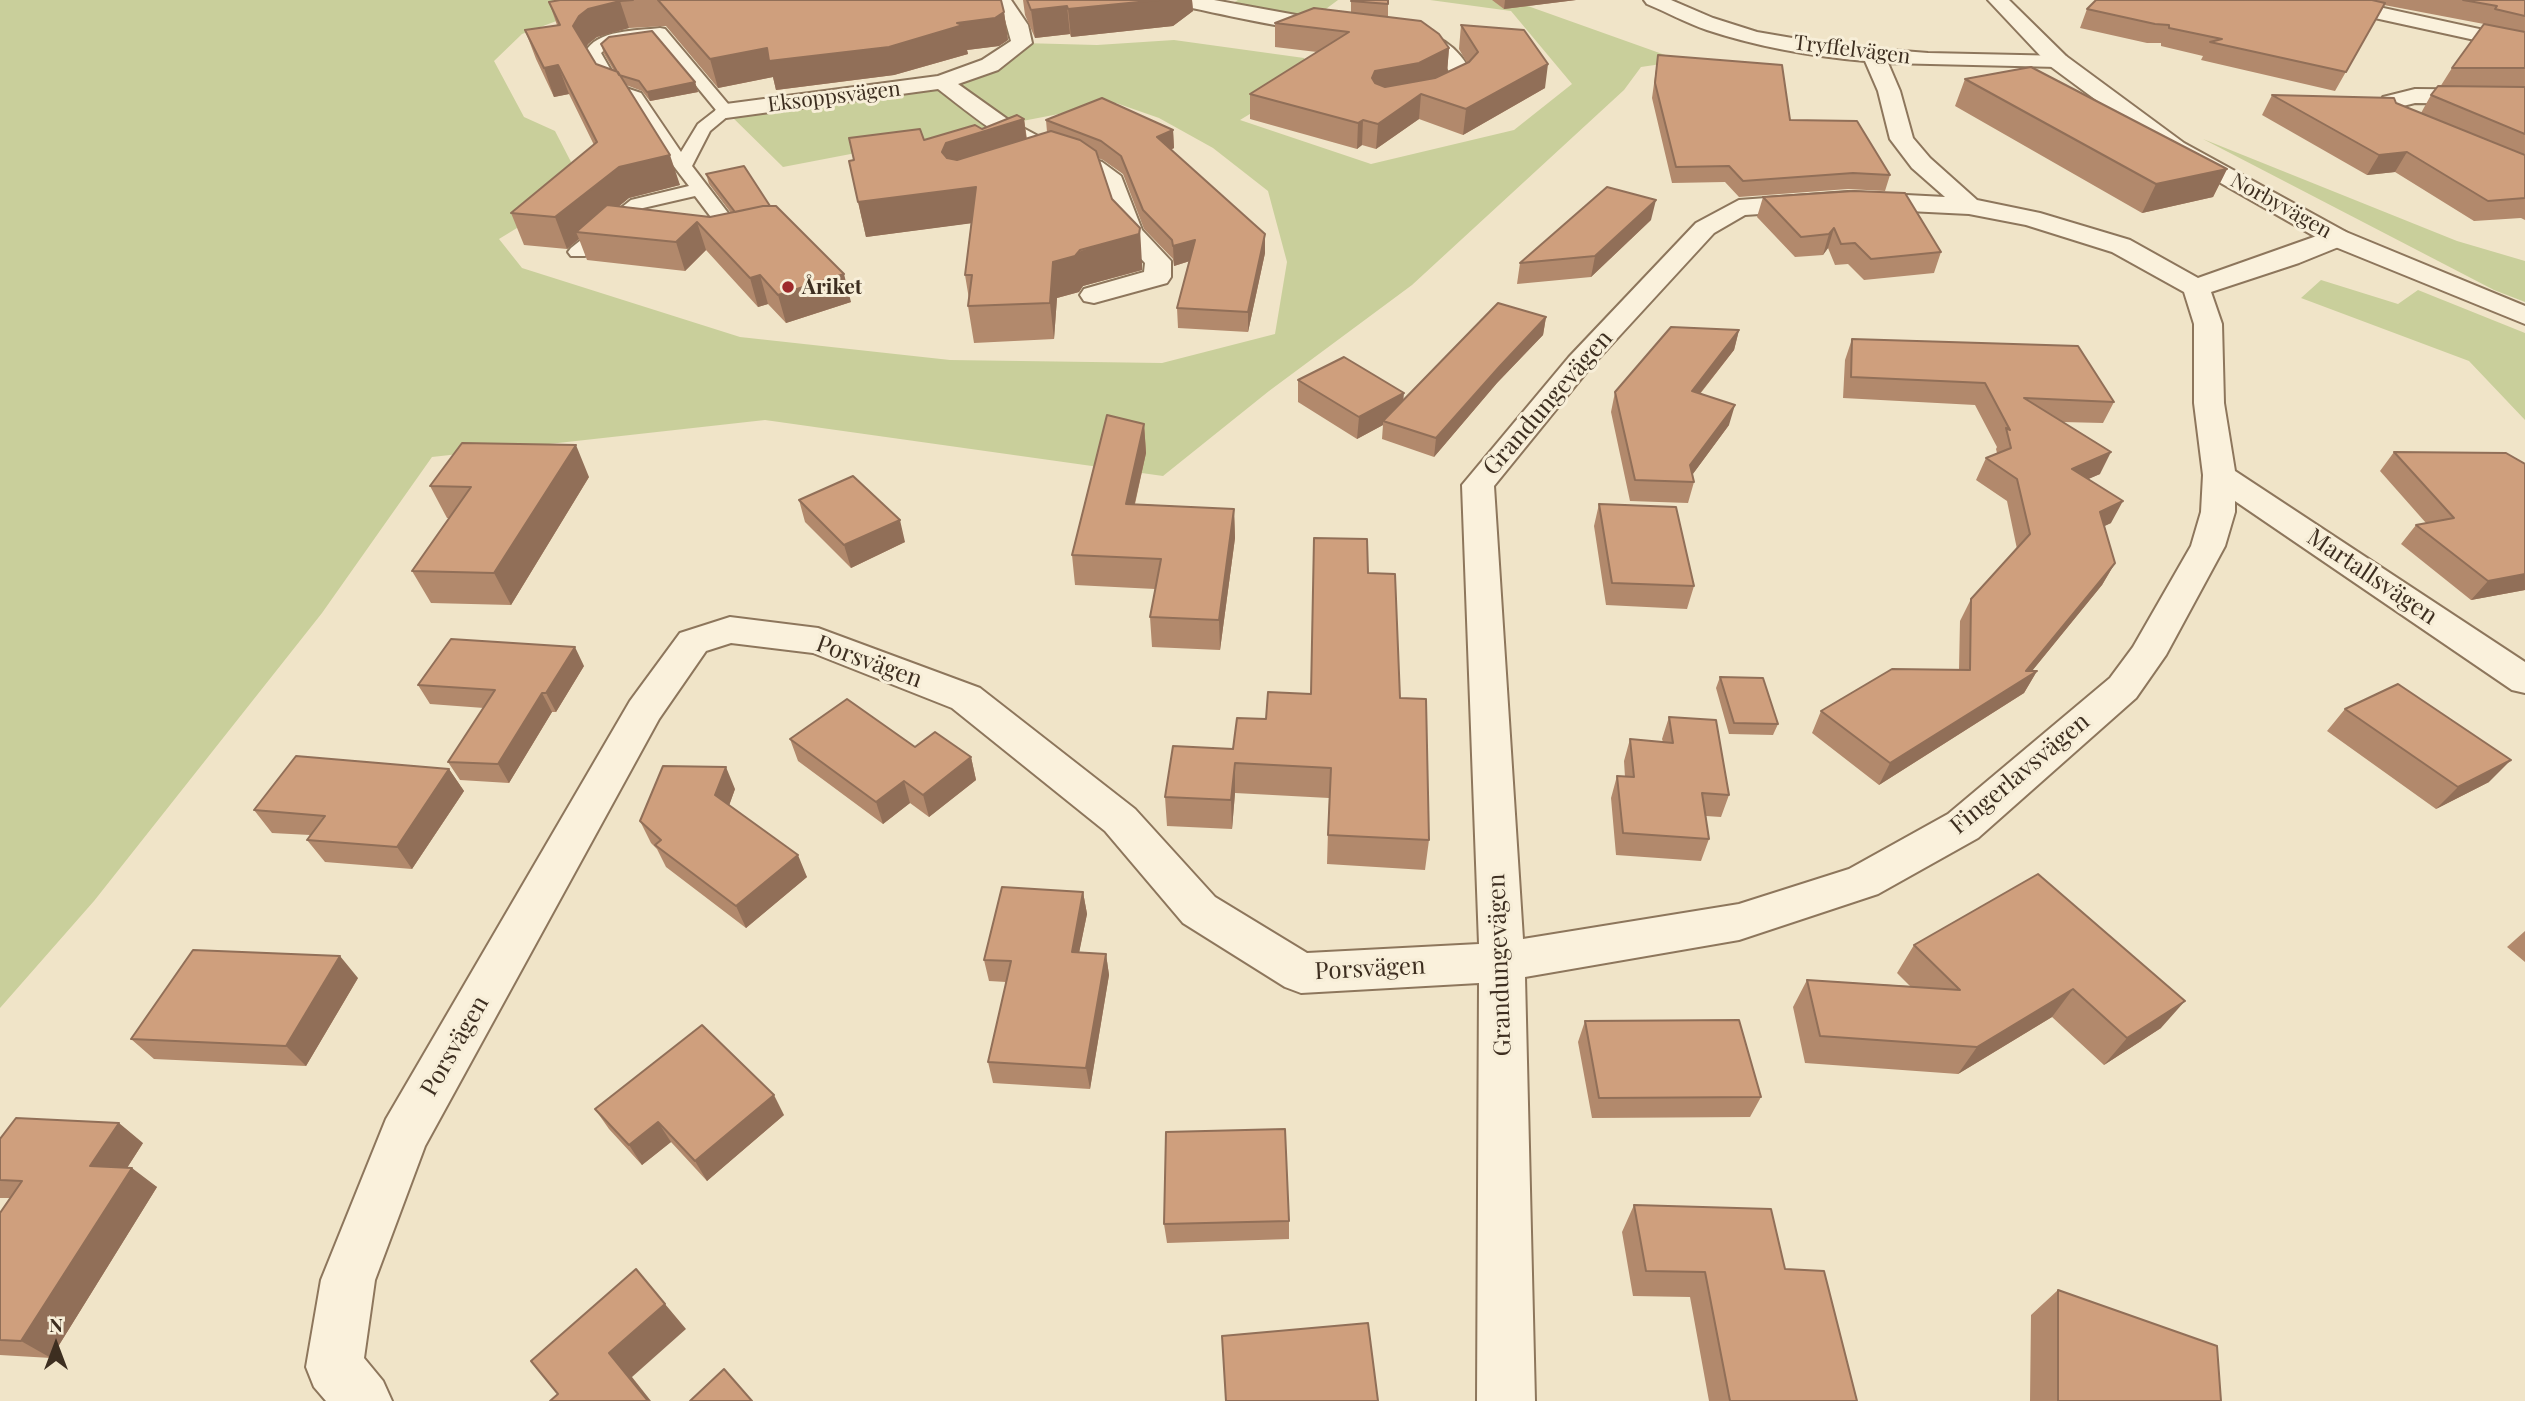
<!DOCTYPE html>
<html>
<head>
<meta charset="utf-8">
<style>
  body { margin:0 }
  #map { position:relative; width:2525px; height:1401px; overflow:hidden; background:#f0e4c8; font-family:"Playfair Display",serif }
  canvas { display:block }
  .north { position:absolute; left:21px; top:1310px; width:70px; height:70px; -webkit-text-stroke:5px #f7eed8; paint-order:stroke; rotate:0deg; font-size:19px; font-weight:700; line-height:28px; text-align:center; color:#3d2e20 }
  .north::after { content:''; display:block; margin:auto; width:24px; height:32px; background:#3d2e20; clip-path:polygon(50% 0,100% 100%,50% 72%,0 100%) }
</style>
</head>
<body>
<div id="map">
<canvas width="2525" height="1401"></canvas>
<div class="north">N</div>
</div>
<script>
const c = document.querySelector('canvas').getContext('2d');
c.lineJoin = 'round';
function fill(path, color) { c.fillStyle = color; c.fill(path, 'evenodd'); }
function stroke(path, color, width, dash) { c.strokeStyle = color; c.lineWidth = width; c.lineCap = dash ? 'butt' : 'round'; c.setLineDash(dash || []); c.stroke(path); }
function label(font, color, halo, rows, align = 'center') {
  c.font = font + ' "Playfair Display",serif'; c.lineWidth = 6; c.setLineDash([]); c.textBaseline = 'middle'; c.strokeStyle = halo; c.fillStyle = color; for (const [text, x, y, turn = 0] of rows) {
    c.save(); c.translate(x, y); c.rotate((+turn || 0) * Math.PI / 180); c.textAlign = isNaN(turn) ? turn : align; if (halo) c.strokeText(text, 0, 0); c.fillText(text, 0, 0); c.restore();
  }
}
const green = new Path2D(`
  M0 0H612L522 34 494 61 524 117 555 131 584 187 499 239 522 268 740 337 950 360 1162 363 1275 334 1287 262 1268 191 1213 148 1159 118 1116 103 783 167 726 111 942 82 1022 43 1097 45 1174 40 1304 58 1314 75 1240 120 1371 164 1514 130 1572 84 1511 11 1430 0H1511L1682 61 1641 67 1624 90 1412 285 1269 391 1163 476 765 420 432 457 322 613 94 901 0 1008Z
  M1238 0H1338L1307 23 1225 8Z
  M2203 139 2457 241 2525 261V302L2494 290Z
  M2321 280 2398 304 2418 290 2525 333V420L2469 361 2301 298Z`);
const service = new Path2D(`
  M660 28 665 29 734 111 710 131 692 166 738 226 748 224 757 230 748 236 726 237 695 196 643 208 585 256H571L568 252 571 248 631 200 689 186 653 139 629 99 608 92 585 53C596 29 637 31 660 28ZM656 37 716 110 698 124 681 152 641 93 620 86 601 53 611 44Z`);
const minor = new Path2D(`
  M990 0H1011L1028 25 1032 43 998 70 958 84 1010 121 1051 143 1054 148 1102 162 1121 176 1142 230 1171 261V277L1167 283 1094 303 1084 301 1080 295 1084 289 1144 272 1145 263 1117 233 1101 184 1084 172 1049 160 1045 154C1017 154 962 107 938 89L726 118 718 116 715 111 718 106 726 104 938 76 982 60 1011 41 1005 20Z
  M1172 0H1214L1307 17 1345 21 1348 25 1345 29C1313 37 1219 13 1182 6Z
  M1644 0H1671L1713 18 1757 32 1839 46 1928 53 2066 56 2069 61 2066 66 2058 67 1888 63 1900 91 1913 138 1930 158 1977 200 2040 213 2130 240 2198 278 2328 232 2337 230 2346 232 2350 238 2346 244 2299 263 2211 292 2222 324 2224 403 2235 471 2525 662V693L2512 690 2235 501V512L2225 546 2166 655 2136 698 1978 838 1878 894 1739 940 1525 977 1535 1401H1477L1479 983 1301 993 1285 987 1183 923 1105 831 952 708 813 653 731 643 706 651 659 719 425 1146 375 1280 364 1358 383 1381 392 1401H326L314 1387 306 1367 321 1280 386 1119 630 701 680 633 730 617 818 628 980 688 1135 809 1215 897 1307 953 1479 944 1462 485 1569 357 1696 223 1739 200 1848 192 1945 197 1912 168 1890 139 1878 91 1865 61C1811 56 1758 47 1707 30 1686 23 1667 12 1647 4ZM1848 208 1969 214 2026 225 2112 252 2184 292 2194 324V403L2203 475 2201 512 2191 546 2133 647 2110 678 1948 814 1849 869 1739 904 1523 939 1494 486 1589 369 1714 233 1745 215Z
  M2310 0H2347L2525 39V51L2320 6Z
  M1402 27C1436 33 1458 44 1473 76 1463 91 1436 105 1418 101L1415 96 1418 91 1450 74C1440 49 1420 44 1395 37L1392 33 1395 29Z
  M2415 89 2525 90V104L2415 103 2403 106 2404 111 2525 162V178L2386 120 2380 102 2383 97Z`);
const tertiary = new Path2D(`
  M1988 0H2009L2066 56 2184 143 2346 232 2525 306V324L2328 244 2168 153 2050 66Z`);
const wall = new Path2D(`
  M560 0H1001L1004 12 1008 40 999 46 967 50 968 54 894 75 776 90 773 77 718 88 666 26 629 28 597 37 588 44 586 48 596 64 614 71 604 54 601 44 695 82 698 92 650 101 642 91 626 85 680 185 629 198 619 206 710 217 731 213 709 184 706 174 770 206 851 302 786 323 768 304 758 307 706 250 685 271 587 260 579 239 567 249 524 245 511 213 594 145 569 94 554 97 536 59 525 30 557 25 549 2Z
  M1023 0H1192L1193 11 1173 26 1071 37 1070 34 1035 38 1025 15Z
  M1388 0V17L1449 48 1447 73 1467 63 1459 49 1461 25 1545 88 1463 135 1419 119 1376 149 1362 145 1357 149 1250 119V94L1317 52 1275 47V23L1351 13V1Z
  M1492 0H1576L1504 9Z
  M2096 0H2525V220L2521 218 2474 221 2395 172 2367 175 2262 115 2272 95 2396 103 2421 113 2431 95 2440 87 2452 68 2484 24 2384 5 2335 91 2201 60 2203 56 2161 46V43H2147L2080 28 2087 9Z
  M1658 55 1790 120 1890 175 1885 191 1848 189 1739 197 1725 182 1672 183 1652 98Z
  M1965 79 2227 169 2213 197 2142 213 1955 106Z
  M1024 119 1027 139 1047 132 1046 120 1173 130 1174 148 1171 150 1265 234V253L1248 332 1178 328 1177 308 1190 261 1174 266 1173 259 1144 229 1123 174 1103 160 1098 158 1112 199 1142 264V270L1083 286 1079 292 1057 298 1054 339 974 343 968 306 969 299 965 275 971 223 866 237 849 161Z
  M1763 197 1941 252 1934 273 1864 280 1848 264 1835 265 1828 248 1823 255 1795 257 1757 217Z
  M1651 220 1591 277 1517 284 1520 263Z
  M1546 317 1543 335 1497 383 1434 457 1382 439 1383 425 1357 439 1298 402V380L1403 400Z
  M1739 330 1734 350 1700 394 1729 425 1692 475 1694 482 1688 503 1630 501 1611 412 1615 392Z
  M1852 339 2114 402 2103 423 2062 422 2100 474 2088 479 2111 523 2104 526 2115 563 2102 585 2032 671H2037L2024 693 1879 785 1812 733 1821 711 1959 670 1960 621 1971 599 2017 549 2007 501 1976 480 1986 458 1997 453 1996 449 1997 447 1975 405 1843 398 1845 360Z
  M1144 424 1146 453 1135 504 1234 509 1235 538 1220 650 1152 647 1150 617 1155 589 1075 585 1072 555Z
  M2394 452 2525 464V590L2471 600 2401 544 2416 525 2426 523 2380 471Z
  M589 477 511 605 431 603 412 571 450 518H447L430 486Z
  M799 500 905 542 851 568 805 522Z
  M1599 504 1694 586 1687 609 1606 605 1594 526Z
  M1368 573 1400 698 1429 840 1425 870 1327 864 1329 798 1235 793 1232 829 1167 826 1165 797 1233 749 1266 719 1310 694Z
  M584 666 556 712H552L509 783 460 780 448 762 484 708 430 704 418 685Z
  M1720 677 1778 724 1773 735 1729 734 1716 688Z
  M2345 709 2489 782 2436 809 2327 731Z
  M1669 717 1729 795 1721 817 1706 816 1709 839 1701 861 1616 855 1611 798 1617 776 1625 777 1624 761 1630 739 1663 742 1662 739Z
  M790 739 915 747 971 757 976 780 929 817 910 803 883 824 798 761Z
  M449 769 464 791 412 869 325 862 307 840 310 835 272 833 254 810Z
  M735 789 729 805 807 877 746 928 666 867 657 849 651 843 640 821Z
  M2038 874 2161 1028 2104 1065 2052 1017 1958 1074 1805 1063 1793 1007 1807 980 1910 986 1897 973 1914 945Z
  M1083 892 1087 914 1079 952 1106 954 1109 975 1090 1089 993 1083 988 1062 1006 982 989 981 984 960Z
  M2525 931V962L2507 947Z
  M358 978 306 1066 154 1059 131 1039Z
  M1585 1021 1761 1097 1750 1117 1592 1118 1578 1042Z
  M595 1109 784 1115 707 1181 671 1142 642 1165 609 1129Z
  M0 1139 143 1143 127 1168 157 1187 51 1358 0 1355V1213L10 1198H0Z
  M1634 1205 1785 1269 1857 1401H1709L1690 1297 1633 1296 1622 1232Z
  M1289 1221V1239L1167 1243 1164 1224Z
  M2058 1290 2221 1401H2030L2031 1315Z`);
const shadedWall = new Path2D(`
  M1159 0H1192L1193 11 1173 26 1071 37 1068 9Z
  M1505 0H1576L1504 9Z
  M620 1 629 28 597 37 588 44 583 54 573 26 579 16 588 9Z
  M1067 6 1070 34 1035 38 1031 10Z
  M1004 12 1008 40 999 46 967 50 968 54 894 75 776 90 773 77 718 88 710 59 767 48 957 23Z
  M1449 48 1447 73 1417 87 1374 96 1372 78 1375 71Z
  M1548 64 1545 88 1463 135 1466 109Z
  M558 65 569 94 554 97 544 68Z
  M695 82 698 92 650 101 647 92Z
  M1421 94 1419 119 1376 149 1378 124Z
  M1024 119 1028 152 952 178 942 152 946 143Z
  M1363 120 1362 145 1357 149 1358 123Z
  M1173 130 1174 148 1158 155 1157 137Z
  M2407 152 2395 172 2367 175 2379 155Z
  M670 155 680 185 629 198 587 233 576 232 579 239 567 249 555 217 619 167Z
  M2227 169 2213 197 2142 213 2156 184Z
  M976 187 981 222 866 237 858 202Z
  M1656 200 1651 220 1591 277 1595 256Z
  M697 222 706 250 685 271 676 242Z
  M1140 228 1142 264V270L1083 286 1079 292 1057 298 1054 339 1050 303 1053 262Z
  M1834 228 1828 248 1823 255 1829 234Z
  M1265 234V253L1248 332V312Z
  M1195 240 1196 259 1174 266 1173 246Z
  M844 274 851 302 786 323 778 295Z
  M760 275 768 304 758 307 750 278Z
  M1546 317 1543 335 1497 383 1434 457 1436 438 1500 366Z
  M1739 330 1734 350 1686 411 1692 391Z
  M1404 393 1402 414 1383 421V425L1357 439 1359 417Z
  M1735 405 1729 425 1687 482 1690 465Z
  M1144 424 1146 453 1128 533 1126 504Z
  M576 445 589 477 511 605 494 573Z
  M2111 452 2100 474 2061 491 2072 469Z
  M2123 501 2111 523 2088 534 2100 512Z
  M1234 509 1235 538 1220 650 1219 620Z
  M900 520 905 542 851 568 844 545Z
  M2115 563 2102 585 2027 677 2037 671 2024 693 1879 785 1890 763 2026 671Z
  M2525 574V590L2471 600 2488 581Z
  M575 647 584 666 556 712 546 693Z
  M542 693 552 712 509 783 498 764Z
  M971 757 976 780 929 817 923 795Z
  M2511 760 2489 782 2436 809 2458 787Z
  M1235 763V793L1232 829 1231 800Z
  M726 767 735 789 725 817 715 795Z
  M449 769 464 791 412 869 397 847Z
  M904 781 910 803 883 824 876 802Z
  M798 855 807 877 746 928 736 906Z
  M1083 892 1087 914 1075 973 1072 952Z
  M1106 954 1109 975 1090 1089 1086 1068Z
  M340 956 358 978 306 1066 286 1046Z
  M2073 989 2052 1017 1958 1074 1977 1047Z
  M2185 1001 2161 1028 2104 1065 2127 1038Z
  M774 1095 784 1115 707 1181 695 1161Z
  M658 1122 671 1142 642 1165 629 1145Z
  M119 1123 143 1143 116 1185 90 1166Z
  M132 1168 157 1187 51 1358 21 1341Z
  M665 1304 686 1329 632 1377 651 1401H648L609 1353Z`);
const building = new Path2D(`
  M560 0H633L620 1 588 9 579 16 573 26 596 64 618 72 670 155 619 167 555 217 511 213 597 142 558 65 544 68 525 30 560 25 549 2Z
  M658 0H1001L1004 12 995 18 957 23 963 25 889 47 769 61 767 48 710 59Z
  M1027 0H1159L1068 9 1067 6 1031 10Z
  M1354 0H1388V4L1351 1Z
  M2096 0H2372L2385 3 2346 72 2210 42 2222 39 2169 28V25L2155 24 2087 9Z
  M2463 0H2525V16L2495 9 2497 6Z
  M1314 8 1421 21 1439 34 1449 48 1419 63 1375 71 1372 78 1375 83 1385 87 1435 78 1469 62 1478 52 1461 25 1524 30 1548 64 1466 109 1421 94 1378 124 1363 120 1358 123 1250 94 1349 32 1275 23Z
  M2484 24 2525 32V68H2452Z
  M652 31 695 82 647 92 639 81 619 75 601 44 609 37Z
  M1658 55 1782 65 1790 120 1857 121 1890 175 1853 173 1743 181 1729 166 1676 167 1655 83Z
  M2031 67 2227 169 2156 184 1965 79Z
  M2438 86 2525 87V134L2431 95Z
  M2272 95 2394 98 2396 103 2525 155V198L2488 201 2407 152 2379 155Z
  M1102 98 1173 130 1157 137 1265 234 1248 312 1177 308 1195 240 1173 246 1172 240 1143 210 1121 156 1101 141 1046 120Z
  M1017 115 1024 119 946 143 942 152 947 158 957 160 1051 131 1080 140 1096 151 1112 199 1140 228 1139 234 1080 250 1075 256 1053 262 1050 303 968 306 972 275H965L976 187 858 202 849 161 854 160 849 138 920 129 924 140 975 125 982 129Z
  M744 166 770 206H763L735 212 706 174Z
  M1607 187 1656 200 1595 256 1520 263Z
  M1854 191 1905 193 1941 252 1871 259 1855 243 1841 244 1834 228 1829 234 1801 237 1763 197Z
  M607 205 710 217 763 206H776L844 274 778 295 760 275 750 278 697 222 676 242 576 232Z
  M1498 303 1546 317 1500 366 1436 438 1383 421Z
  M1671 327 1739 330 1692 391 1735 405 1690 465 1694 482 1635 480 1615 392Z
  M1852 339 2078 346 2114 402 2024 398 2111 452 2072 469 2123 501 2100 512 2115 563 2026 671H2037L1890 763 1821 711 1892 669 1970 670 1971 599 2030 534 2017 479 1986 458 2011 448 2006 428 2010 430 1985 383 1851 377Z
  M1344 357 1404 393 1359 417 1298 380Z
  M1107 415 1144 424 1126 504 1234 509 1219 620 1150 617 1161 559 1072 555Z
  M462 443 576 445 494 573 412 571 471 487 430 486Z
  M2394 452 2506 453 2525 464V574L2488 581 2416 525 2454 518Z
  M853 476 900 520 844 545 799 500Z
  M1599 504 1676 507 1694 586 1612 583Z
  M1314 538 1367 539 1368 573 1395 574 1400 698 1426 699 1429 840 1328 835 1331 768 1235 763 1231 800 1165 797 1173 746 1233 749 1237 718 1266 719 1268 692 1311 694Z
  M451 639 575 647 546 693H542L498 764 448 762 495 690 418 685Z
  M1720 677 1763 678 1778 724 1734 723Z
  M2398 684 2511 760 2458 787 2345 709Z
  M847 699 915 747 935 732 971 757 923 795 904 781 876 802 790 739Z
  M1669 717 1716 720 1729 795 1702 793 1709 839 1623 833 1617 776 1634 777 1630 739 1673 743Z
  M296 756 449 769 397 847 307 840 325 816 254 810Z
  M663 766 726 767 715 795 798 855 736 906 655 845 661 840 640 821Z
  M2038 874 2185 1001 2127 1038 2073 989 1977 1047 1820 1036 1807 980 1960 990 1914 945Z
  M1002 887 1083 892 1072 952 1106 954 1086 1068 988 1062 1011 961 984 960Z
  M193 950 340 956 286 1046 131 1039Z
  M1739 1020 1761 1097 1599 1098 1585 1021Z
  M702 1025 774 1095 695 1161 658 1122 629 1145 595 1109Z
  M16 1118 119 1123 90 1166 132 1168 21 1341 0 1340V1213L22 1181 0 1180V1139Z
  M1285 1129 1289 1221 1164 1224 1166 1132Z
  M1634 1205 1771 1209 1785 1269 1824 1271 1857 1401H1730L1705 1272 1646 1271Z
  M636 1269 665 1304 609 1353 648 1401H550L558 1394 531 1361Z
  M2058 1290 2217 1346 2221 1401H2058Z
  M1368 1323 1378 1401H1226L1222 1336Z
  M724 1369 752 1401H690Z`);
const markers = [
  [788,287,7,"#9e2a2b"]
];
const farStreetnames = [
  ["Tryffelvägen",1852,50,7],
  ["Eksoppsvägen",834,97,-7],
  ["Norbyvägen",2281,206,29]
];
const farPoinames = [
  ["Åriket",802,287]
];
const streetNames = [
  ["Grandungevägen",1548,403,-49],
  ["Martallsvägen",2372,577,34],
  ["Porsvägen",869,662,20],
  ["Fingerlavsvägen",2020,774,-40],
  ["Grandungevägen",1500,965,-92],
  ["Porsvägen",1370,969,-3],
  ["Porsvägen",455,1046,-60]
];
fill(green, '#c9cf9b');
stroke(service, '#8d765c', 4);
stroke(minor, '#8d765c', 4);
stroke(tertiary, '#8d765c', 4);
fill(service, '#faf1dc');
fill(minor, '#faf1dc');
fill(tertiary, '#faf1dc');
fill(wall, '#b2896c');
fill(shadedWall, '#916f58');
fill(building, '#cf9f7d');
stroke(building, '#916f58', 2);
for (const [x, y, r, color] of markers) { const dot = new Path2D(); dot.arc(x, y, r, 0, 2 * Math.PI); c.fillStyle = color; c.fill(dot); stroke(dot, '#f7eed8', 2.5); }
label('21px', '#3d2e20', '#f7eed8', farStreetnames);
label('bold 21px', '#3d2e20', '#f7eed8', farPoinames, 'left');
label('24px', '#3d2e20', '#f7eed8', streetNames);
</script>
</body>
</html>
